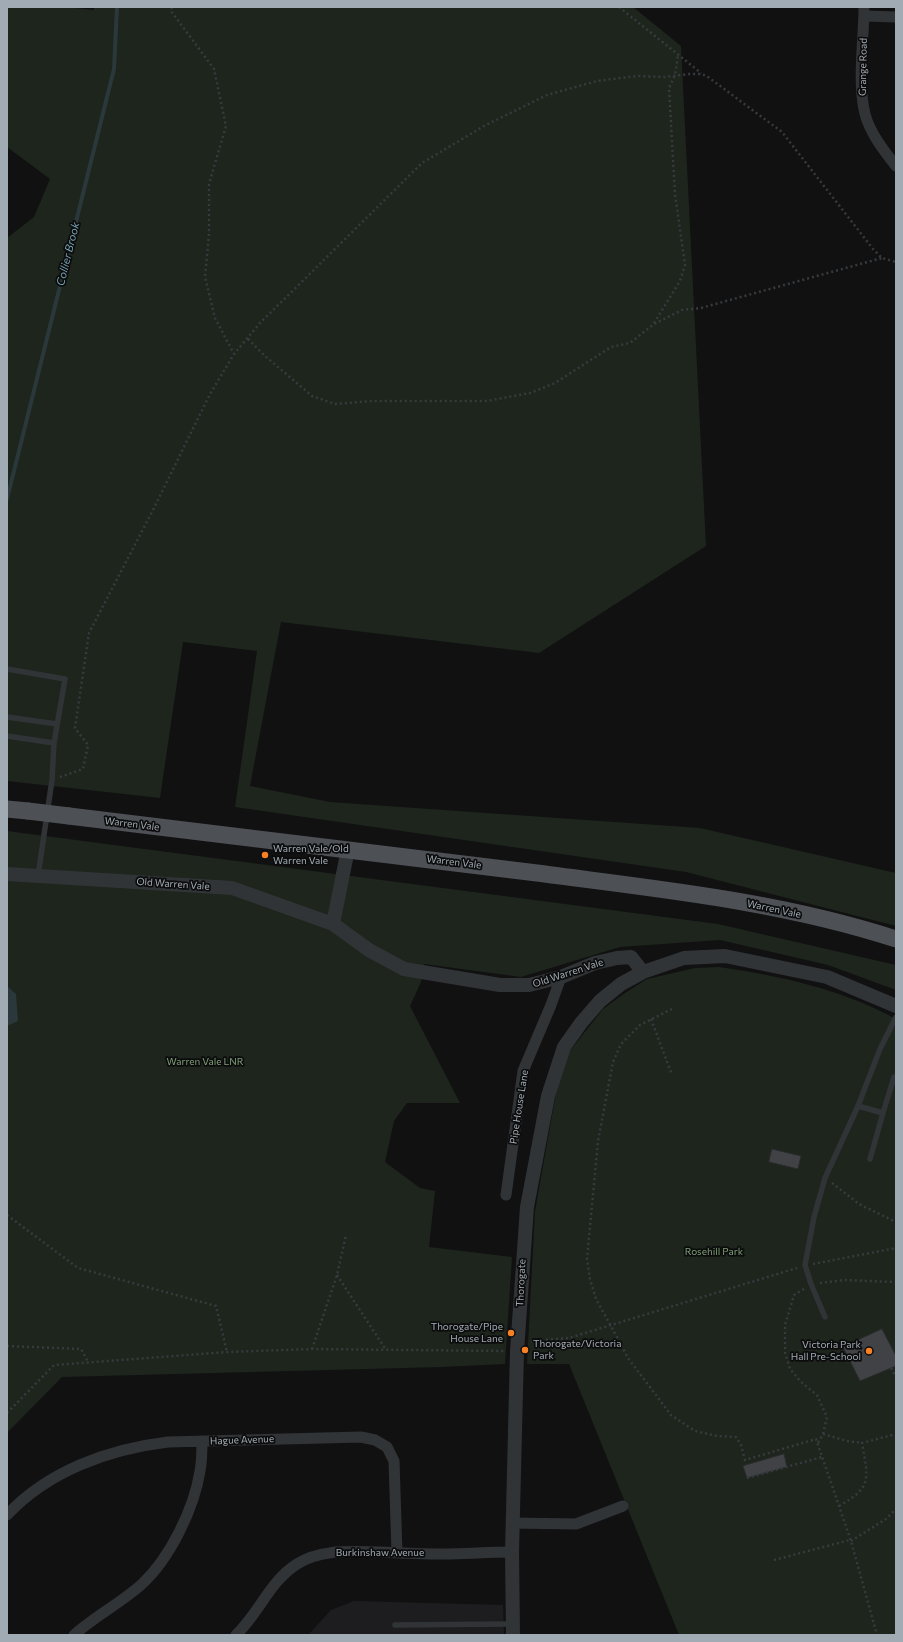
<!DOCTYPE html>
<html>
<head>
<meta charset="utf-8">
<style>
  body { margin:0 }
  #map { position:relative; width:903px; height:1642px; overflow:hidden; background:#111112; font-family:Commissioner,sans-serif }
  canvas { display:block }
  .frame { position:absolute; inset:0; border:8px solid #a1abb3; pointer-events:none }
</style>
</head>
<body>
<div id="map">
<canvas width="903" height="1642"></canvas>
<div class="frame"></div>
</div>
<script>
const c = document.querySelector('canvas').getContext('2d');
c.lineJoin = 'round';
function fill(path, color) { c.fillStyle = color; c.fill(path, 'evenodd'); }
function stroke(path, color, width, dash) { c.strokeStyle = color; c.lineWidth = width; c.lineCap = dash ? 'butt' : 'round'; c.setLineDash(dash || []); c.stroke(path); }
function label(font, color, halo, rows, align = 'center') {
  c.font = font + ' Commissioner,sans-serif'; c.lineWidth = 3.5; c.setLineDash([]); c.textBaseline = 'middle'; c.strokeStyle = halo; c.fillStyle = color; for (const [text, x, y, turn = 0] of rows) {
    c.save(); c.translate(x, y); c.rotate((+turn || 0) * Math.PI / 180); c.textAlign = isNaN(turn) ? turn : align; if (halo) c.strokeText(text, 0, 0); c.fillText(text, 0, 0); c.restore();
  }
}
const built = new Path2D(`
  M354 1601 503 1605 504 1635H308L331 1610Z`);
const green = new Path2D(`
  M7 7H67L94 10V7H633L681 46 706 546 539 653 281 622 250 786 330 802 700 828 896 873V926L686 872 235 807 257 651 183 642 160 798 7 781V238L34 217 50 179 7 147Z
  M7 831 718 924 896 965V990L828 965 720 940 620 947 521 977 424 964 421 982 410 1006 460 1103H407L394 1121 385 1162 420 1188 435 1191 429 1247 512 1257 505 1364 442 1367 62 1377 7 1433Z
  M719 967C781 976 841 989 896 1019V1635H679L569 1364H527L535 1211 556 1093 569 1052 603 1009 625 993 647 979 695 968Z`);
const water = new Path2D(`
  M7 986 16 994 18 1021 7 1026Z`);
const stream = new Path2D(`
  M7 499 114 69 117 7`);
const building = new Path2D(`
  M772 1149 801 1156 798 1169 769 1162Z
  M882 1329 896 1356V1366L860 1381 843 1347Z
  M784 1454 787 1467 747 1478 743 1466Z`);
const path = new Path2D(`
  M172 7 171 11 214 69 226 126 209 184V234L205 277 215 318 234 354
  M619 7 701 73
  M654 323 680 281 685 265 675 194 669 88 675 75 678 55
  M248 339 265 356 312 396 335 404 372 401H487L530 393 555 383 611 347 630 343 654 324 682 310 701 308 882 258
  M60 777 83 769 88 745 75 728 89 633 153 510 210 394 234 354 260 323 422 163 484 126 547 95 597 81 637 76 665 77 689 74H702L708 77 782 132 873 249 882 258 896 262
  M672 1009 640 1025 621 1044 613 1062 598 1141 587 1259 590 1279 596 1299 611 1326 628 1358 671 1415 695 1431 717 1436 736 1437 741 1445 745 1460 816 1439 851 1541 877 1635
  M651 1019 672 1075
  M832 1183 859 1204 896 1222
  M7 1215 78 1268 216 1306 227 1352
  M813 1264 896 1248
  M337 1275 386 1350
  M820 1283 844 1280 896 1282
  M804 1289 794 1295 785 1325V1353L790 1369 801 1382 817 1395 827 1417 823 1434 818 1443
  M531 1341 569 1338 797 1268
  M7 1346 81 1349 88 1362
  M312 1349 337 1275 346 1235
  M891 1368 896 1377
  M7 1413 54 1365 227 1352 312 1349 506 1351
  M823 1434 847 1441 862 1443
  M747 1478 822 1457
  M839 1506C873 1487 868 1478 862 1443L896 1434
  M851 1541 886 1519 896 1509
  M774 1560 850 1540`);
const service = new Path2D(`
  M7 669 65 679 54 743 7 736
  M7 717 57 724
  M38 876 52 780 54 743
  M883 1113 894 1077
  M870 1159 883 1113 858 1106 880 1049 896 1017
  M825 1317 811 1284 805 1265 814 1217 825 1178 858 1106
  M395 1625 512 1624`);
const minor = new Path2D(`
  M864 7C864 40 857 82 865 114 870 133 884 151 896 166
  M864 16 896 17
  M506 1195 523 1071 551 1005 561 977
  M7 1515C48 1471 109 1449 168 1442L361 1437 375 1440 387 1447 394 1461 397 1553
  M513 1523 576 1524 623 1506
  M74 1635C95 1616 121 1603 142 1584 170 1558 194 1509 200 1471 202 1461 202 1451 202 1441
  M236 1635C259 1613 270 1581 297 1564 322 1548 353 1552 381 1552 401 1553 421 1554 442 1554 465 1554 489 1552 512 1552`);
const tertiary = new Path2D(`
  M7 874 232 888 333 924 369 950 404 969 500 985H529L561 977 595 963 617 958 631 957 643 972
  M333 924 348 849
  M513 1635 512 1552 517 1351 527 1207 548 1096 564 1047 581 1023 600 1001 621 984 643 972 684 958 725 956 827 977 896 1006`);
const primary = new Path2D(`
  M7 809 28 811
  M69 816C225 834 381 853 537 873 657 889 780 901 896 939`);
const primaryBridge = new Path2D(`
  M28 811 69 816`);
const markers = [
  [265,855,4,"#f78123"],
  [511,1333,4,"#f78123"],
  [525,1350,4,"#f78123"],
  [869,1351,4,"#f78123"]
];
const streetNames = [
  ["Grange Road",863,67,-89],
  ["Warren Vale",132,824,7],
  ["Warren Vale",454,862,7],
  ["Old Warren Vale",173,884,4],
  ["Warren Vale",774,909,12],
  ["Old Warren Vale",568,973,-18],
  ["Pipe House Lane",519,1107,-81],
  ["Thorogate",521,1283,-87],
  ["Hague Avenue",242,1440,-2],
  ["Burkinshaw Avenue",380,1553]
];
const poiNames = [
  ["Warren Vale/Old",273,849],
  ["Warren Vale",273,861],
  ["Thorogate/Pipe",503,1327,"right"],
  ["House Lane",503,1339,"right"],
  ["Thorogate/Victoria",533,1344],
  ["Park",533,1356],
  ["Victoria Park",861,1345,"right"],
  ["Hall Pre-School",861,1357,"right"]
];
const parkNames = [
  ["Warren Vale LNR",205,1062],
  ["Rosehill Park",714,1252]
];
const waterNames = [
  ["Collier Brook",68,254,-76]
];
fill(built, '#1d1d1f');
fill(green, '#1d251d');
fill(water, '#2a373b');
stroke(stream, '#2a373b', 4);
fill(building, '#404245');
stroke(building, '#2a2b2e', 1);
stroke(path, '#373b3e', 2.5, [2, 3]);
stroke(service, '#313437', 5.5);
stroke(minor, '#313437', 11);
stroke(tertiary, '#313437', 14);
stroke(primary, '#4d5156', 17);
stroke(primaryBridge, '#4d5156', 17);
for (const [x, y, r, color] of markers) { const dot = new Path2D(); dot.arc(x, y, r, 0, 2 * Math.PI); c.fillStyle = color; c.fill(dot); stroke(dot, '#0c0c0d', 1.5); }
label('10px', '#a1abb3', '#0c0c0d', streetNames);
label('10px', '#a1abb3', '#0c0c0d', poiNames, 'left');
label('10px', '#7e9f77', '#0c0c0d', parkNames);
label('italic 11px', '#76a2b0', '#0c0c0d', waterNames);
</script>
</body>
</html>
